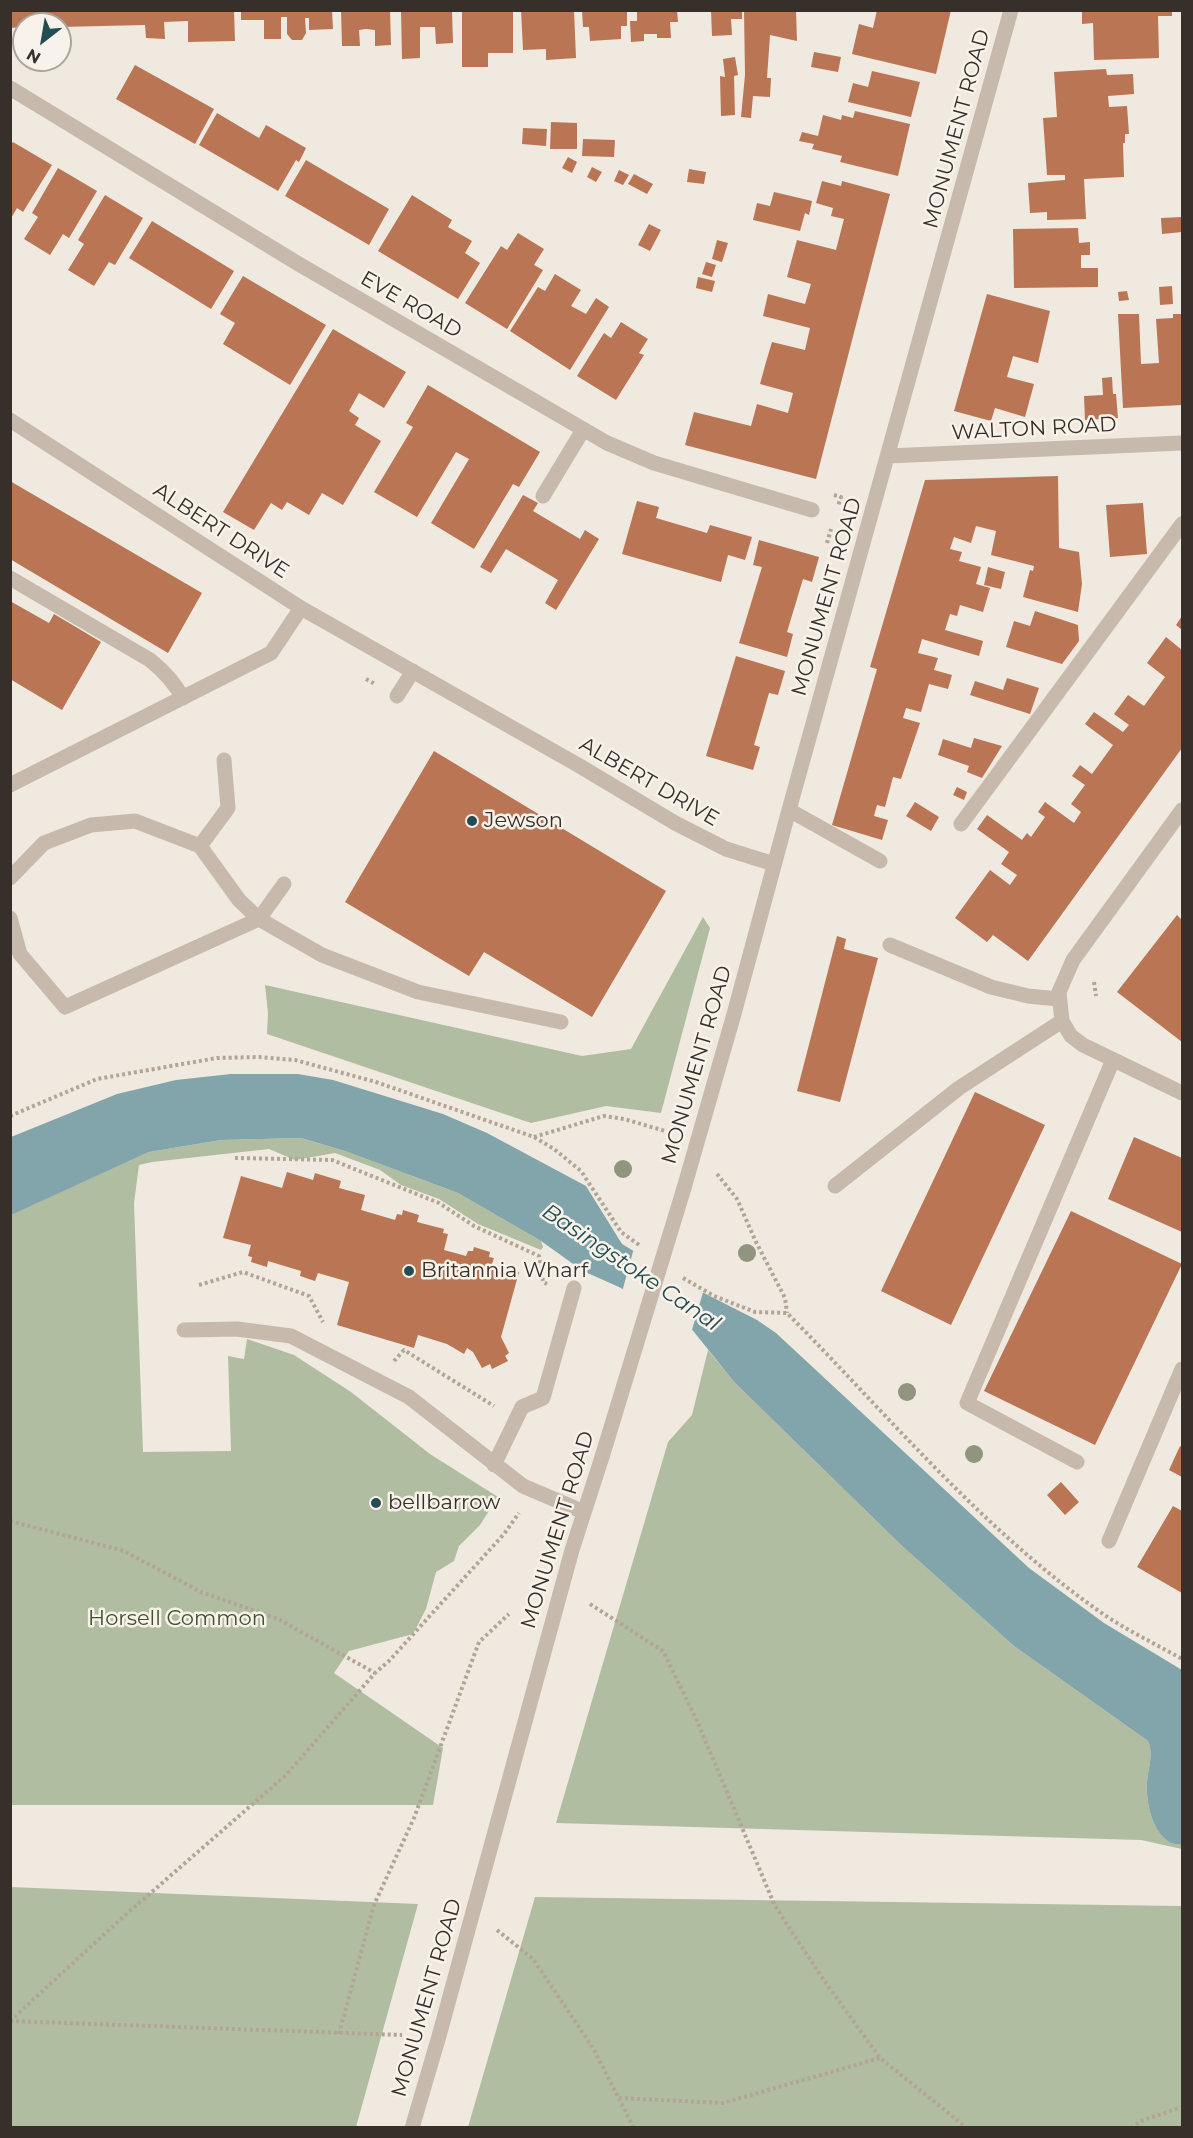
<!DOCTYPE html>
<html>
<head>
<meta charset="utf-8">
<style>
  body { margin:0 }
  #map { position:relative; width:1193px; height:2138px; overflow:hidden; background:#f0e9df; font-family:Montserrat,sans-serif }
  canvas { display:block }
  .frame { position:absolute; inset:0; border:12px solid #362f2a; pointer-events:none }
  .north { position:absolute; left:12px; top:12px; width:60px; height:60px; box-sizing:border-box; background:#f8f3ea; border:2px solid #aaa59d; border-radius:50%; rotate:211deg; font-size:16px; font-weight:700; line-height:24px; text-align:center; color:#362f2a }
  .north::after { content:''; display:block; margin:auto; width:21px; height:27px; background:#244c53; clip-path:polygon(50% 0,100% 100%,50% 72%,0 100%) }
</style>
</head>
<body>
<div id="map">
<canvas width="1193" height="2138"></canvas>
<div class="frame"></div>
<div class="north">N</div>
</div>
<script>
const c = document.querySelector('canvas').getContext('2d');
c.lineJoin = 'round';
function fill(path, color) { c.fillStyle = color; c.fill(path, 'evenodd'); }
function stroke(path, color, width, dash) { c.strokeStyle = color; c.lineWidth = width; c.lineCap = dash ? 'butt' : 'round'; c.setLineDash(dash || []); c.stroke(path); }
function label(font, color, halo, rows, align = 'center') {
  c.font = font + ' Montserrat,sans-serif'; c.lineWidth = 5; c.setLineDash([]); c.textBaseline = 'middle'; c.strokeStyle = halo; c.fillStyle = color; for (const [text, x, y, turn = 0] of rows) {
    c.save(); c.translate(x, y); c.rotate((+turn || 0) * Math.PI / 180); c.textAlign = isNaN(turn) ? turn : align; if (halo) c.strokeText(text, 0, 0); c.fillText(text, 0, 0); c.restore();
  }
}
const green = new Path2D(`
  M703 917 710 928 661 1113 606 1106 531 1123 267 1034 268 1013 265 985 582 1056 631 1049Z
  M301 1138 345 1151 458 1193 541 1241 543 1247 541 1250 478 1224 439 1199 401 1185 380 1170 335 1153 295 1160 269 1149 152 1162 139 1165 134 1203 143 1452 231 1451 228 1356 244 1359 247 1339 294 1355 351 1392 430 1454 498 1497 480 1525 459 1546 454 1561 436 1572 426 1609 413 1634 349 1651 334 1673 443 1748 433 1805H11L10 1215 149 1152 221 1140Z
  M708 1350 735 1383 901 1545 1014 1646 1148 1741C1154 1754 1148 1768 1147 1782 1146 1802 1151 1830 1169 1842 1172 1844 1179 1844 1182 1845V1849L1141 1840 556 1823 668 1442 692 1415Z
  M11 1887 418 1904 356 2127H11Z
  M535 1897 1182 1906V2127H468Z`);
const water = new Path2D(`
  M231 1074H298L333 1080 443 1114 487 1133 586 1186 622 1244 700 1291 757 1320 776 1333 1029 1568 1104 1623 1182 1670V1845C1179 1844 1172 1844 1169 1842 1151 1830 1146 1802 1147 1782 1148 1768 1154 1754 1148 1741L1014 1646 901 1545 735 1383 690 1327 619 1287 583 1271 541 1241 458 1193 345 1151 301 1138 221 1140 149 1152 11 1215V1137L117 1094 176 1080Z`);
const pier = new Path2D(`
  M634 1248 704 1289 691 1333 688 1329 622 1292Z`);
const building = new Path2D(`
  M10 10H234L235 41 188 42V21L164 22 165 39 146 38 145 25 60 27V24H24V27L10 28Z
  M241 10H332L333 29 309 30V18H305L306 33 302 40H292L287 34V17H281V39H264V20H241Z
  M341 10H390L391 45 375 46V30L366 29 359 30 360 46H342Z
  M401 10H452L453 43 436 44 435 27H420V58L402 59Z
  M462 10H513V53H488V67H462Z
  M521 10H574L576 58 546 60V49L523 50Z
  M582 10H627V26H621V39L590 41 589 27H583Z
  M637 10H677L678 22H670L671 38H657V34H644V41L631 42 630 21H637Z
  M711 10H742V19H731L732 35 712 36Z
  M744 10H796L797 41 770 35 767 78H771L770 97 753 96 751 118 741 117 745 75Z
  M877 10H951L936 74 852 54 859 24 873 28Z
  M1082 10H1172V16H1158L1159 58 1094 60 1093 23 1082 24Z
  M814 52 841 57 838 72 811 67Z
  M735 57 738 75 734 76 735 115 721 116 720 76 725 77 723 59Z
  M135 65 214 109 195 144 116 99Z
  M1106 69 1107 75 1133 74 1134 94 1108 96 1109 107 1127 106 1129 134H1125V143H1123L1124 177 1084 179 1086 219 1047 220V212L1030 213 1028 183 1065 180V175H1047L1043 118 1057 117 1054 72Z
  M872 71 920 82 911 117 848 102 853 83 868 87Z
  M855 111 910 124 898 176 840 162 842 156 812 149 814 144 799 141 802 132 818 136 823 115 841 120 842 115 853 118Z
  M217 113 259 138 266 125 306 148 299 162 296 160 278 191 199 145Z
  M551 122 577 123V149H550Z
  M523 128 547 129 546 146 522 144Z
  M583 139 615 140 614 157 582 156Z
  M13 142 52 165 23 212 17 208 10 220V146Z
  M568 157 577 162 572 173 562 168Z
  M306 160 389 209 369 245 285 196Z
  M592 167 602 172 596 182 587 177Z
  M58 168 97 191 69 238 63 234 50 255 24 239 38 217 32 213Z
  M689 169 706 172 704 184 687 182Z
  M619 170 629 175 623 185 614 181Z
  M634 174 653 184 647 194 628 184Z
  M822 181 841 186 842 181 890 194 816 479 685 445 694 412 751 426 757 404 788 413 793 393 760 384 766 362 772 342 805 350 810 328 763 316 768 294 805 304 811 284 787 277 797 240 836 250 844 219 831 216 833 208 816 203Z
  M774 192 812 201 809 215 805 213 800 231 753 220 757 203 770 206Z
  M105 195 143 218 115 265 109 262 94 286 68 270 84 244 78 240Z
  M412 195 452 220 448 227 472 241 465 253 480 263 458 299 378 251Z
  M1182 217V232L1162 234 1161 218Z
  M152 221 234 271 211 309 129 258Z
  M649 224 661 230 650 251 638 245Z
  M1078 228 1079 243 1090 242V255H1081V268H1098V287L1014 288 1013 229Z
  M518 233 544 249 534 265 543 270 507 329 465 303 501 246 507 250Z
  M717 240 728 243 722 262 712 259Z
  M706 262 716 265 712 277 702 274Z
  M555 274 581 290 571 306 586 314 596 298 609 307 570 370 510 331 538 287 545 291Z
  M243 276 326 325 290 385 223 344 235 323 220 314Z
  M698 277 715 281 712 292 696 288Z
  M1172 286 1173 304 1160 305 1159 287Z
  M1127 291 1129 300 1119 301 1118 292Z
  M987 294 1050 311 1038 363 1013 356 1007 377 1034 384 1025 417 995 408 991 421 954 411Z
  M1118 314H1139L1141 364 1159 363 1156 319 1173 318V314H1182V405L1123 408Z
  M621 322 648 339 639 353 644 355 616 400 577 376 604 333 611 338Z
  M333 329 406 372 384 408 359 393 349 411 359 418 355 425 381 441 343 505 322 493 309 515 287 502 282 510 271 503 254 530 223 512Z
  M1112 377 1113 394H1116L1118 418 1085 420 1084 396 1103 395 1102 378Z
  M428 385 540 452 519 487 513 484 474 549 431 523 469 459 456 452 417 517 374 492 413 427 406 423Z
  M1058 476 1059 548 1079 552 1082 584 1078 612 1023 597 1030 570 1033 571 1034 566 991 555 996 531 976 526 971 543 954 537 950 549 962 552 959 561 981 567 976 584 990 588 983 612 960 605 957 616 950 614 945 630 983 641 979 656 922 639 918 653 938 658 934 670 952 675 948 689 929 684 921 712 906 708 903 718 920 723 901 779 893 777 885 807 877 805 874 816 888 820 882 840 832 825 877 669 870 667 925 480Z
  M10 481 202 593 168 653 10 559Z
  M523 495 538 503 533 511 580 539 585 530 599 539 556 610 545 603 558 580 506 549 491 573 480 567Z
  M637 501 659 507 656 518 707 533 710 525 752 537 745 560 728 555 721 582 622 554Z
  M1143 503 1147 554 1110 557 1106 505Z
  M759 540 819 557 812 582 803 579 787 632 793 634 787 657 739 643 762 567 753 565Z
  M988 567 1005 572 1001 589 984 585Z
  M10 601 49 623 54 614 101 642 62 710 10 679Z
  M1035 611 1078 625 1079 641 1062 664 1006 647 1014 621 1030 626Z
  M1182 616V630L1176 625Z
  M1166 637 1182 650V748L1028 961 993 935 987 942 955 918 990 870 1010 885 1017 875 1001 864 1009 852 977 829 987 815 1022 840 1027 833 1031 837 1045 817 1038 812 1045 802 1074 823 1081 812 1071 804 1085 785 1072 776 1080 765 1092 774 1113 745 1085 724 1094 712 1123 732 1129 725 1114 714 1128 695 1144 706 1165 677 1147 663Z
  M736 656 785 671 778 695 769 693 754 745 760 747 753 770 706 756Z
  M1007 678 1039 688 1030 714 970 695 975 681 1003 690Z
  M974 738 1002 746 982 778 967 772 969 766 938 755 943 739 971 748Z
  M434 751 666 891 592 1017 484 952 469 976 345 902Z
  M957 787 967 792 964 800 953 795Z
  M915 802 939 817 931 831 906 816Z
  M1177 915 1182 920V1042L1117 992Z
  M837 936 846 939 844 949 878 958 840 1102 797 1091Z
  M975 1092 1045 1125 951 1325 881 1291Z
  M1134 1137 1182 1158V1232L1108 1199Z
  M287 1172 313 1180 315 1173 341 1181 339 1188 365 1195 361 1210 395 1220 397 1214 402 1215 403 1210 419 1215 417 1222 444 1229 443 1233 448 1234 444 1250 466 1256 468 1251H473L474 1247 490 1252 489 1257 494 1258 492 1264 519 1272 501 1337 509 1353 505 1356 508 1361 492 1369 490 1364 482 1368 473 1352 467 1348 464 1354 447 1344 418 1335 414 1348 337 1325 349 1282 318 1273 315 1281 300 1276 301 1271 268 1261 267 1267 251 1262 252 1257 248 1256 251 1245 223 1238 241 1176 282 1188Z
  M1071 1211 1182 1264 1095 1445 984 1391Z
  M1180 1446 1182 1447V1477L1169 1470Z
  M1061 1482 1079 1502 1065 1515 1047 1495Z
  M1173 1506 1182 1511V1593L1137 1567Z`);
const path = new Path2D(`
  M834 495 841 497 838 506
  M827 543 831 529
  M366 679 375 684
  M1094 982 1096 996
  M10 1116 97 1079 217 1058 259 1057 295 1060 376 1082 534 1137 554 1149 581 1171 621 1232 639 1245
  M534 1137 604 1116 624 1119 672 1133
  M235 1158 332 1160 439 1203 474 1226 539 1256 543 1282 547 1284
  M717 1174 737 1199 756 1242 785 1298 787 1313
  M683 1278 714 1296 755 1312 787 1313C888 1415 978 1525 1096 1609 1122 1628 1154 1643 1182 1659
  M199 1285 243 1272 309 1296 323 1322
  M394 1361 404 1350 494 1406
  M10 1521 124 1551 201 1592 278 1619 375 1673
  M590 1604 663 1651 697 1721 775 1906 823 1979 880 2058 967 2128
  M497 1930 533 1959 593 2048 634 2128
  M10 2021 122 1918 286 1775 375 1673 389 1661 504 1534 519 1513
  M10 2021 402 2035
  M339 2034 374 1905 414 1818 479 1642 509 1614
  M619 2098 723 2103 880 2058
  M1131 2128 1141 2121 1182 2107`);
const minor = new Path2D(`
  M10 88 297 263 607 443 654 463 812 510
  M10 420 301 608 578 765 675 823 726 849 774 864
  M888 456 1182 443
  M543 496 583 430
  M10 578 150 660C164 671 174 682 183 698
  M397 696 413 671
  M224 760 228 808 200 846 239 900 259 919 322 955 418 992 561 1022
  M10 785 271 653 301 608
  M789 810 880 861
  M1182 810 1073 960 1059 992 1062 1021 1071 1036 1083 1045 1182 1093
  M961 824 1182 524
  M10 878 44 843 91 825 135 821 200 846
  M10 918 20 954 65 1007 259 919 284 884
  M890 945 991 987 1028 996 1059 999
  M835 1186 959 1088 1062 1021
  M684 1188 734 1014 789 810 1011 10
  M184 1330 237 1329 291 1336 409 1397 523 1486 584 1512
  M1077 1462 967 1403 1113 1060
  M494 1465 522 1407 543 1398 574 1288
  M1109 1541 1182 1369
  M412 2128 439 2036 572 1550 602 1457`);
const minorBridge = new Path2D(`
  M602 1457 684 1188`);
const trees = [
  [623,1169],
  [747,1253],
  [907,1392],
  [974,1454]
];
const markers = [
  [472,821,6,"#244c53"],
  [409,1271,6,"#244c53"],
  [376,1503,6,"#244c53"]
];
const streetNames = [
  ["MONUMENT ROAD",957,129,-75],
  ["EVE ROAD",411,305,30],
  ["WALTON ROAD",1034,429,-3],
  ["ALBERT DRIVE",221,531,33],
  ["MONUMENT ROAD",827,597,-74],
  ["ALBERT DRIVE",649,782,30],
  ["MONUMENT ROAD",697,1065,-74],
  ["MONUMENT ROAD",558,1530,-73],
  ["MONUMENT ROAD",427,1998,-74]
];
const poiNames = [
  ["Jewson",484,821],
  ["Britannia Wharf",421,1271],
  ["bellbarrow",388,1503]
];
const parkNames = [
  ["Horsell Common",177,1619]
];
const waterNames = [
  ["Basingstoke Canal",631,1268,34]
];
fill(green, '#b1bda0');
fill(water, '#81a5aa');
fill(pier, '#f0e9df');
fill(building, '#b97554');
stroke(path, '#b2a596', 4, [3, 3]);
stroke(minor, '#c7baac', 15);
stroke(minorBridge, '#c7baac', 15);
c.fillStyle = '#90957f';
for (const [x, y] of trees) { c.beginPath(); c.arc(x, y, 9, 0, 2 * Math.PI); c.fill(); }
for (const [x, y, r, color] of markers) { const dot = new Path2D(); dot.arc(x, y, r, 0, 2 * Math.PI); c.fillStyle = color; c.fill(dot); stroke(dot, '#f8f3ea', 2); }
label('21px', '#362f2a', '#f8f3ea', streetNames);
label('21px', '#362f2a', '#f8f3ea', poiNames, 'left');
label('21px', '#425130', '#f8f3ea', parkNames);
label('italic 22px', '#244c53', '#f8f3ea', waterNames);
</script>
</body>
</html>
